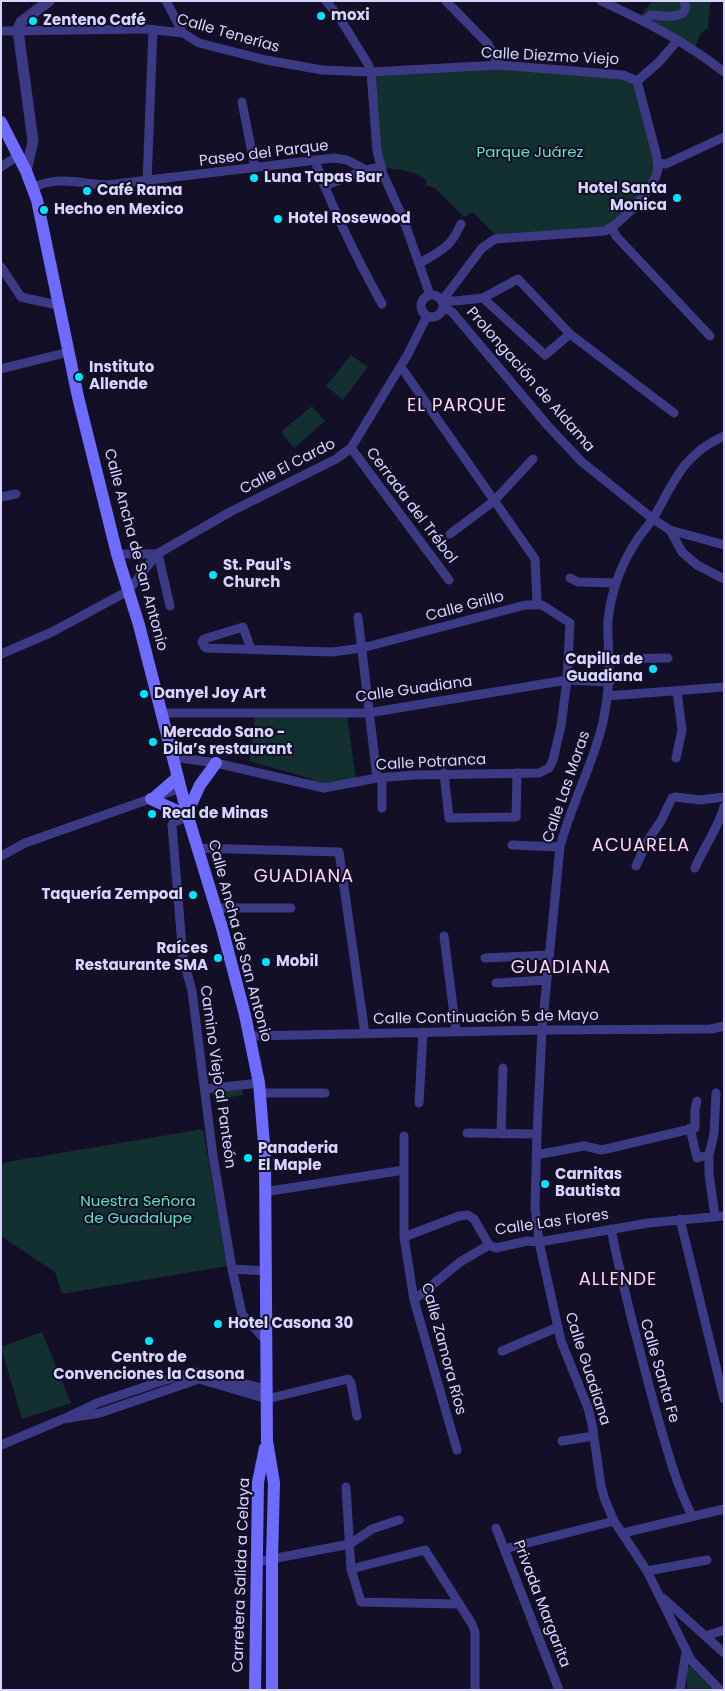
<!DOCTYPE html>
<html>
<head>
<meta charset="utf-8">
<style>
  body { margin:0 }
  #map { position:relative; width:725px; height:1691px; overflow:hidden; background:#130f26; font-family:Poppins,sans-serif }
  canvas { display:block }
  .frame { position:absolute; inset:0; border:2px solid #d9d4ff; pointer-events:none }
</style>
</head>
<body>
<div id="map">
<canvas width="725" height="1691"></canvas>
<div class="frame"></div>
</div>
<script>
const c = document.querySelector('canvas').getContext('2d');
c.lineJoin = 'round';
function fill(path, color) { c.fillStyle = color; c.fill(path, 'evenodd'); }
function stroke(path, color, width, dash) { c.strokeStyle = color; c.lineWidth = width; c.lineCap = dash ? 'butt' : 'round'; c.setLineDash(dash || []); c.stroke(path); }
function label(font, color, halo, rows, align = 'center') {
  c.font = font + ' Poppins,sans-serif'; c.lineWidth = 4; c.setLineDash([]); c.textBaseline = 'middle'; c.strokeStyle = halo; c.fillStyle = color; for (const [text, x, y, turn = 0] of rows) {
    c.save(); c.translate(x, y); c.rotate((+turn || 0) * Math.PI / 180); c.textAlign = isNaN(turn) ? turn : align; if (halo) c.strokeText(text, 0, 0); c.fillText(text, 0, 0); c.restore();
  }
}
const green = new Path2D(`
  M652 1H717L710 3 708 28 700 34 695 48 637 20Z
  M496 69 619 77 635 85 656 169 641 195 606 229 496 236 473 212 464 217 435 188 425 185 427 181C415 170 399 170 384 168L379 151 374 76Z
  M351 355 368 367 343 400 326 386Z
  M312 406 325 421 294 448 281 432Z
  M347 716 356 779 323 785 308 778 249 761 255 717Z
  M241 1086 243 1095 214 1100 212 1091Z
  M203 1129 227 1266 62 1294 55 1272 1 1236V1163Z
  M42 1332 71 1403 22 1419 1 1347Z
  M690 1666 713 1690H687V1669Z`);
const minor = new Path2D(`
  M166 1 183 33
  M326 1 339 17 368 64 371 72 377 151 383 174 403 218 430 295
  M446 1 488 44 499 65
  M601 1C645 21 686 42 724 72
  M644 21 651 15C662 16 692 21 684 1
  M1 31 146 29 183 33 199 43 266 60 322 70 371 72 499 65 623 75 637 81
  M637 81 659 62 678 40
  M242 102 255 168
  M315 161C333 211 356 257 382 304
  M657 163 666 164 724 137
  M1 167 19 155
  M147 182 153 30
  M324 186 366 170
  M33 188C57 175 81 184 107 185L334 158 347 160 366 170 381 167
  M612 228 616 236 710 336
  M420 263C442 250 450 248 461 224
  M1 267 21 297 57 305
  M421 306a11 11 0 1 1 22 0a11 11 0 1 1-22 0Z
  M483 298 545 355 570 334
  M442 301 482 248 495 239 605 231C621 223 655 188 658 169 658 166 657 161 657 157L637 81
  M442 301H456L483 298 518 279 570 334 674 413
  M443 306 453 313 548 426 582 462 653 519 670 530 724 545
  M401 367 535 559 537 603
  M1 369 69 352
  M351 448 449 580
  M1 497 16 494
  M670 530 682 552 697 565 724 579
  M450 534 494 501 533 459
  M117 554H157
  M158 554 170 606
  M570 578 578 582 616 583
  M358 617 377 778
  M1 654 52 632 128 591 157 554 230 512 336 459 351 448 408 354 427 316
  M609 659 668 658
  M607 696 724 687
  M161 713H368L567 680 610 682
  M173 757 216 763 324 788 377 778 413 775 539 773 549 768 553 760 561 726 567 680 570 623 542 605H525L362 648 332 652 206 648 204 646 202 642 204 639 243 627 251 649
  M676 758 682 730 677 691
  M444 773 449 818 516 817 517 773
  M382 808V778
  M188 817 174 822 172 825 183 958 192 991 213 1156 232 1269 242 1314 266 1341
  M512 845 560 847
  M197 848 339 852 365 1034
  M1 856 25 843 181 788
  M636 866 648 840 661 821 672 798 675 797 700 800 724 797
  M695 868C704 847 718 828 724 807
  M216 908H291
  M444 936 456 1031
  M485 958 549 955
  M496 983 547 980
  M249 1036 542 1030 711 1029 724 1026
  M205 1089 259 1083
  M260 1093H325
  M419 1103 423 1032
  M690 1128 697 1158 709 1155V1174L715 1216
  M467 1133 537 1134
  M501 1134 503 1068
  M404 1136V1237L414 1300 457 1450
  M536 1155 584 1146 602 1150 695 1128V1109L697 1101
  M709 1155 714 1134 716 1093
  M264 1192 404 1170
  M680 1219 724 1399
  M611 1229C623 1290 639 1348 655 1408 666 1445 675 1482 692 1516
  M404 1237 459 1216 468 1215 474 1219 489 1245 496 1248 527 1241 539 1242 648 1223 724 1216
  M232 1269 265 1271
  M414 1300 460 1262 489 1245
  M502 1351 558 1327
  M63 1419 100 1413 199 1379 267 1399 348 1379 351 1383 357 1416
  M562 1441 594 1436
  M1 1445 63 1419 97 1403 162 1381 194 1372 204 1373 266 1389
  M346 1487 351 1569 361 1602 458 1604
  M496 1528 559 1690
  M623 1533 724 1509
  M504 1549 614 1521
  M256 1562 350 1544 372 1529 399 1520
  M351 1569 425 1550 472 1624 475 1632V1690
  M647 1571 707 1560
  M663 1598 724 1653
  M705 1636 724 1630
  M680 1690 686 1652
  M720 1690 691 1660 647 1571 614 1521 605 1500 601 1486 592 1424 588 1408 561 1341 539 1242 535 1207 537 1134 542 1030 560 847C571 804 593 765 603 722 607 702 610 682 609 661 609 647 607 633 608 620 611 594 620 567 634 545 639 535 648 527 654 517 674 482 683 454 724 436`);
const tertiary = new Path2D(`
  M26 171 33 141 18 30 21 22 49 1`);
const secondary = new Path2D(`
  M1 122 26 171 37 200 78 397 117 554 139 625 188 817 222 928 245 1015 259 1083 265 1156 267 1441 274 1483 272 1559V1690
  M155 797 178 777
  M151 799 188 816
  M187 813 200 785 216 763
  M255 1690 258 1482 265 1448`);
const markers = [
  [321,16,5,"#00e5ff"],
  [33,21,5,"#00e5ff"],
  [254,178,5,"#00e5ff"],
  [87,191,5,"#00e5ff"],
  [677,198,5,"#00e5ff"],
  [44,210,5,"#00e5ff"],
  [278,219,5,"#00e5ff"],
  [79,377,5,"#00e5ff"],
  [213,575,5,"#00e5ff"],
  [653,669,5,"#00e5ff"],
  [144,694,5,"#00e5ff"],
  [153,742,5,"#00e5ff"],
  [152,814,5,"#00e5ff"],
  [193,895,5,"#00e5ff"],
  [218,958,5,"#00e5ff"],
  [266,962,5,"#00e5ff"],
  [248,1158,5,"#00e5ff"],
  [545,1184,5,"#00e5ff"],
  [218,1324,5,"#00e5ff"],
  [149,1341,5,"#00e5ff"]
];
const poiNames = [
  ["moxi",331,16],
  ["Zenteno Café",43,21],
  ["Luna Tapas Bar",264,178],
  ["Hotel Santa",667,189,"right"],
  ["Monica",667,206,"right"],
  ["Café Rama",97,191],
  ["Hecho en Mexico",54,210],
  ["Hotel Rosewood",288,219],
  ["Instituto",89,368],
  ["Allende",89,385],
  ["St. Paul's",223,566],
  ["Church",223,583],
  ["Capilla de",643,660,"right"],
  ["Guadiana",643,677,"right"],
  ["Danyel Joy Art",154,694],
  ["Mercado Sano -",163,733],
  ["Dila’s restaurant",163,750],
  ["Real de Minas",162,814],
  ["Taquería Zempoal",183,895,"right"],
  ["Raíces",208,949,"right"],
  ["Restaurante SMA",208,966,"right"],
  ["Mobil",276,962],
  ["Panaderia",258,1149],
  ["El Maple",258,1166],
  ["Carnitas",555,1175],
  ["Bautista",555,1192],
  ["Hotel Casona 30",228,1324],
  ["Centro de",149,1358,"center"],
  ["Convenciones la Casona",149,1375,"center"]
];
const streetNames = [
  ["Calle Tenerías",228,34,16],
  ["Calle Diezmo Viejo",550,57,3],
  ["Paseo del Parque",264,154,-7],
  ["Prolongación de Aldama",530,380,49],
  ["Calle El Cardo",288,467,-27],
  ["Cerrada del Trébol",411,506,53],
  ["Calle Ancha de San Antonio",135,550,75],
  ["Calle Grillo",465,607,-15],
  ["Calle Guadiana",414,690,-8],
  ["Calle Potranca",431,763,-3],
  ["Calle Las Moras",567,787,-71],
  ["Calle Ancha de San Antonio",239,941,75],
  ["Calle Continuación 5 de Mayo",486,1018,-1],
  ["Camino Viejo al Panteón",217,1077,82],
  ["Calle Las Flores",552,1223,-8],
  ["Calle Zamora Ríos",443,1349,75],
  ["Calle Guadiana",587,1369,72],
  ["Calle Santa Fe",659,1371,74],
  ["Carretera Salida a Celaya",242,1575,-88],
  ["Privada Margarita",541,1604,69]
];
const parkNames = [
  ["Parque Juárez",530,153],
  ["Nuestra Señora",138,1202],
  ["de Guadalupe",138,1219]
];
const quarterNames = [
  ["EL PARQUE",457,406],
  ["ACUARELA",641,846],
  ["GUADIANA",304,877],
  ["GUADIANA",561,968],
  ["ALLENDE",618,1280]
];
fill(green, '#12302f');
stroke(minor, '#3d3a85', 9);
stroke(tertiary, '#3d3a85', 11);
stroke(secondary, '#6f6bff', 12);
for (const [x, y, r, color] of markers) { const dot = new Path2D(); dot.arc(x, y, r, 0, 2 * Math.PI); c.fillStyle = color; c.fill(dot); stroke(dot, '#130f26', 2); }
label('bold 15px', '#d9d4ff', '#130f26', poiNames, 'left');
label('15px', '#d9d4ff', '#130f26', streetNames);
label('15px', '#5fe0c0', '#130f26', parkNames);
c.letterSpacing = '1px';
label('18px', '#ffd6f0', '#130f26', quarterNames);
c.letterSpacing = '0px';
</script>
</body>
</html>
